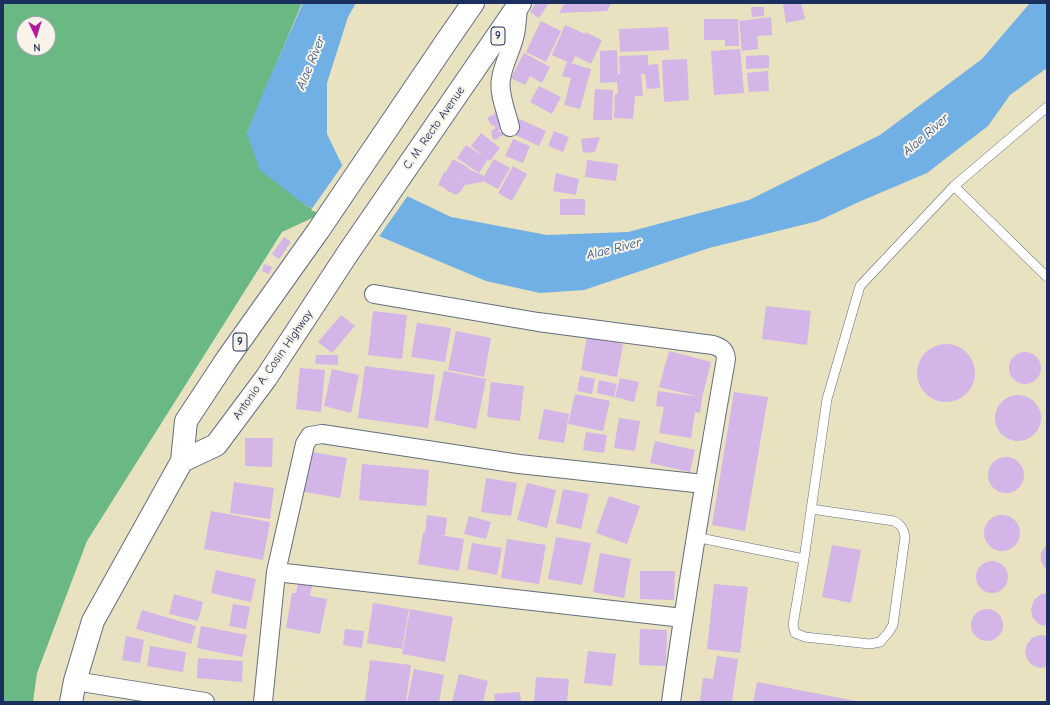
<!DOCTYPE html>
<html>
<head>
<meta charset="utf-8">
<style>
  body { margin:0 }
  #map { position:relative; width:1050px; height:705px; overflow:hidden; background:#e8e2c0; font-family:"Comic Neue",sans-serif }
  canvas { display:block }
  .frame { position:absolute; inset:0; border:4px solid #1b2f5e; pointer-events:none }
  .north { position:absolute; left:16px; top:16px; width:40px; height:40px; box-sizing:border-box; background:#f7f3e8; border:1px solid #9fa5b1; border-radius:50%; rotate:176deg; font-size:11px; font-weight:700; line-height:16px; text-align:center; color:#1b2f5e }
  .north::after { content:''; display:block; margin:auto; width:14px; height:18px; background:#b5179e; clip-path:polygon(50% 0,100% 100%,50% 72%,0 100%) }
</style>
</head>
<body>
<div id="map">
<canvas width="1050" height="705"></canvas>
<div class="frame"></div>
<div class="north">N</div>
</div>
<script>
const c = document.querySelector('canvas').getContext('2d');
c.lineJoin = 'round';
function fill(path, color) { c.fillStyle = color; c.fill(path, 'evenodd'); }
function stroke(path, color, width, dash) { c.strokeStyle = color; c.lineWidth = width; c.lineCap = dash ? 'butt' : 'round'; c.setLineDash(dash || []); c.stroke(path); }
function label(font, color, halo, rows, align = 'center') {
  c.font = font + ' "Comic Neue",sans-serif'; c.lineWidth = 4; c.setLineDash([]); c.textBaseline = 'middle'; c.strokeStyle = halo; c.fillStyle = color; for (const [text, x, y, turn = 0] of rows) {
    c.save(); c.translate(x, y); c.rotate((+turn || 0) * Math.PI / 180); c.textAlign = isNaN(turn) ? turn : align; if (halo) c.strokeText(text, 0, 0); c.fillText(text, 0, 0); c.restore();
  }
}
const forest = new Path2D(`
  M3 3H302L247 133 305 205 323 213 282 232 87 541 37 673 33 702H3ZM24 24H48V48H24Z`);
const water = new Path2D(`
  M303 3H356L348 17 327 83V134L342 165 451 217 547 235 628 232 749 200 880 135 982 59 1030 3H1047V68L1010 95 988 126 927 173 861 201 818 221 709 248 584 290 540 293 486 281 305 205 260 170 247 133 263 93Z`);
const pier = new Path2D(`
  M344 163 409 194 378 238 311 210Z`);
const building = new Path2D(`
  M536 3H549L539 18 530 12Z
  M565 3H611L607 11 559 13Z
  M783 3H801L805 19 786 23Z
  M751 7H764V16L752 17Z
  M771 17 772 35 757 36 758 49 742 51 739 21Z
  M704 19H738L739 46H725V40H704Z
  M541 21 561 31 546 62 526 52Z
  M565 25 585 34V32L602 40 591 64 575 56 572 64 552 55Z
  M668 27 669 50 620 52 619 29Z
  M740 49 744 93 714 95 711 51Z
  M617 50 618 74H620L619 56 648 55V65L658 64 660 88 647 89 645 74H641L643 96H635L633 119 614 118 615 94H618L617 82 600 83V51Z
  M524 53 550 67 542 83 530 76 525 85 511 78Z
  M769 55V68L746 69V56Z
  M687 59 689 100 664 102 662 60Z
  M567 62 591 69 580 109 564 105 571 78 562 76Z
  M768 71 769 91 749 92 747 73Z
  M539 86 561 97 552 114 530 102Z
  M595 89 613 90 612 120H593Z
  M496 113 498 118 511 122 508 130H498L499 132H503V136H499L500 138 493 140 491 132 493 129H495V126L491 125 487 118Z
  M517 118 546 131 539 146 511 133Z
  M554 131 569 137 563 152 548 146Z
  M481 133 500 148 490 161 471 146Z
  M600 137 595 152 583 153 581 139Z
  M513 139 530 146 523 163 505 156Z
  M466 145 488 159 479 173 457 158Z
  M453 159 469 168 468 169 484 176 494 159 510 168 498 189 483 181 482 182 466 185 461 181V182L465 184 461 191 456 195 446 190V189L438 185 444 172H446Z
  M587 160 618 164 616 181 585 177Z
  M513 166 527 174 512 201 498 193Z
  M556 173 579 179 576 195 553 191Z
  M560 199H585V215H560Z
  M284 237 291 242 279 259 272 254Z
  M264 264 272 267 269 274 262 271Z
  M766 306 811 311 807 345 762 339Z
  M373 311 407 315 402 359 368 355Z
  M341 315 355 326 332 353 318 342Z
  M417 323 451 328 445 362 411 357Z
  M456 331 491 338 484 377 448 370Z
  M587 337 623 344 617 377 581 370Z
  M917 373a29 29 0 1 1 58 0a29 29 0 1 1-58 0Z
  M669 351 711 362 702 398 700 413 695 412 691 438 659 433 664 407 656 406 658 391 700 397 659 387Z
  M1009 368a16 16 0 1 1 32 0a16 16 0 1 1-32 0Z
  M316 355H338V365L315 364Z
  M365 366 435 375 428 428 358 418Z
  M300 368 325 370 321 412 296 409Z
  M332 369 359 375 351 413 324 406Z
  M444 371 486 379 476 429 434 420Z
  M580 376 595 379 592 394 577 391Z
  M620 378 639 382 634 402 615 397Z
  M599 380 617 384 614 397 597 393Z
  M491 382 524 386 520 421 487 417Z
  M734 392 768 397 745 531 712 525Z
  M575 394 610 401 603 431 568 424Z
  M995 418a23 23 0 1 1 46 0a23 23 0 1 1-46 0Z
  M544 409 569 414 564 443 538 439Z
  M619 418 640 421 635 451 614 448Z
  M586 432 607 435 604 453 583 450Z
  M245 438H273L272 467 245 466Z
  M655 441 695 450 690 472 650 463Z
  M306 451 347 458 340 498 299 491Z
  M988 475a18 18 0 1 1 36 0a18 18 0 1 1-36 0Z
  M362 464 429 470 426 506 359 500Z
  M486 478 517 483 511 516 481 512Z
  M234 482 274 488 270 519 230 513Z
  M527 483 556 490 547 528 517 520Z
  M563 489 589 494 581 529 556 523Z
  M609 496 640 506 627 544 596 533Z
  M211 511 270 522 263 560 204 549Z
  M427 515 447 518 445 535H440L464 539 459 571 418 564 423 533H425Z
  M984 533a18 18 0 1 1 36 0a18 18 0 1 1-36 0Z
  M469 516 491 522 486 539 464 534Z
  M556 537 591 543 582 585 548 579Z
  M507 539 546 545 539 584 501 578Z
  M472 543 502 548 497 575 467 569Z
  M832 545 861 550 851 603 822 597Z
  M1047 545V569L1045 568 1041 561V553L1045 547Z
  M600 553 631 559 624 598 593 592Z
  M976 577a16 16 0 1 1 32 0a16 16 0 1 1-32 0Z
  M216 570 256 579 251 602 211 593Z
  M640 571H675L674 600 640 599Z
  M298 583 312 586 310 596 327 599 320 634 286 628 292 593H296Z
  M714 584 748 587 740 653 707 649Z
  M1047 593V626L1040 625 1033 618 1031 609 1034 600 1041 594Z
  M174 594 203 602 198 621 169 614Z
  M373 603 409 609 402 649 367 643Z
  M233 604 250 607 246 629 229 626Z
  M971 625a16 16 0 1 1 32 0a16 16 0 1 1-32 0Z
  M410 609 453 617 445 662 402 654Z
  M142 610 196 626 191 644 136 629Z
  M201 626 247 635 242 657 197 648Z
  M345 629 364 631 362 648 343 645Z
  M640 629 667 630 666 666 639 665Z
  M1040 635 1047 636V667L1040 668 1032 665 1027 659 1025 651 1027 644 1032 638Z
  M126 636 144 640 140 663 122 660Z
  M150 646 186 652 183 672 147 666Z
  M588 651 616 654 612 686 584 683Z
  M717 656 738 659 732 702H708L700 701 703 678 713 679Z
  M198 658 243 661 242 682 197 678Z
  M370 660 411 665 406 702 365 701Z
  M414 669 444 675 439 702H407Z
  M459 674 488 681 483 702H452Z
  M536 677 569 679 567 702H534Z
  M757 682 856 701V702H753Z
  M520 692 521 702H495L494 694Z`);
const lane = new Path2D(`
  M954 186 1047 277
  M811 509 894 521C901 525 904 529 905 537L893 625 888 633 880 642 870 644 805 637 795 633 793 625 804 559 827 399 860 286 954 186 1047 107
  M695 537 804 559`);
const street = new Path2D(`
  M510 127C507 113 498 93 501 79 503 64 512 49 515 34 517 25 517 16 518 6
  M374 294 538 322 713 345C722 348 725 350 726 359 706 473 687 587 671 702
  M276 572 683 618
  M75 681 205 702
  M263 702 276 572 305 444 310 436 322 434 519 464 704 484`);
const highway = new Path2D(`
  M182 461 216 445 266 378 348 253 520 3
  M71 702 75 681 93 621 182 461 186 421 227 359 318 231 444 45 473 3`);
const shields = [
  [498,36,14],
  [240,342,14]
];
const shieldNames = [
  ["9",498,36],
  ["9",240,342]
];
const streetNames = [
  ["C. M. Recto Avenue",434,128,-55],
  ["Antonio A. Cosin Highway",273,365,-55]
];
const waterNames = [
  ["Alae River",311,63,-68],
  ["Alae River",926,135,-41],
  ["Alae River",614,249,-14]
];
fill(forest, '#6ab984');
fill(water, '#71b0e4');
fill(pier, '#e8e2c0');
fill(building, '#d3b5e7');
stroke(lane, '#636e80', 10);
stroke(street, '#636e80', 20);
stroke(highway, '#636e80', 24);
stroke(lane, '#fff', 9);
stroke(street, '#fff', 18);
stroke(highway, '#fff', 22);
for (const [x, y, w] of shields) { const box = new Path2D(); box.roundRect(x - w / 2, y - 9, w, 18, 3); c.fillStyle = '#f7f3e8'; c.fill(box); stroke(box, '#1b2f5e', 1); }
label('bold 11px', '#1b2f5e', null, shieldNames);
label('12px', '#1b2f5e', '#f7f3e8', streetNames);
label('italic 13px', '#355686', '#f7f3e8', waterNames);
</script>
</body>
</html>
